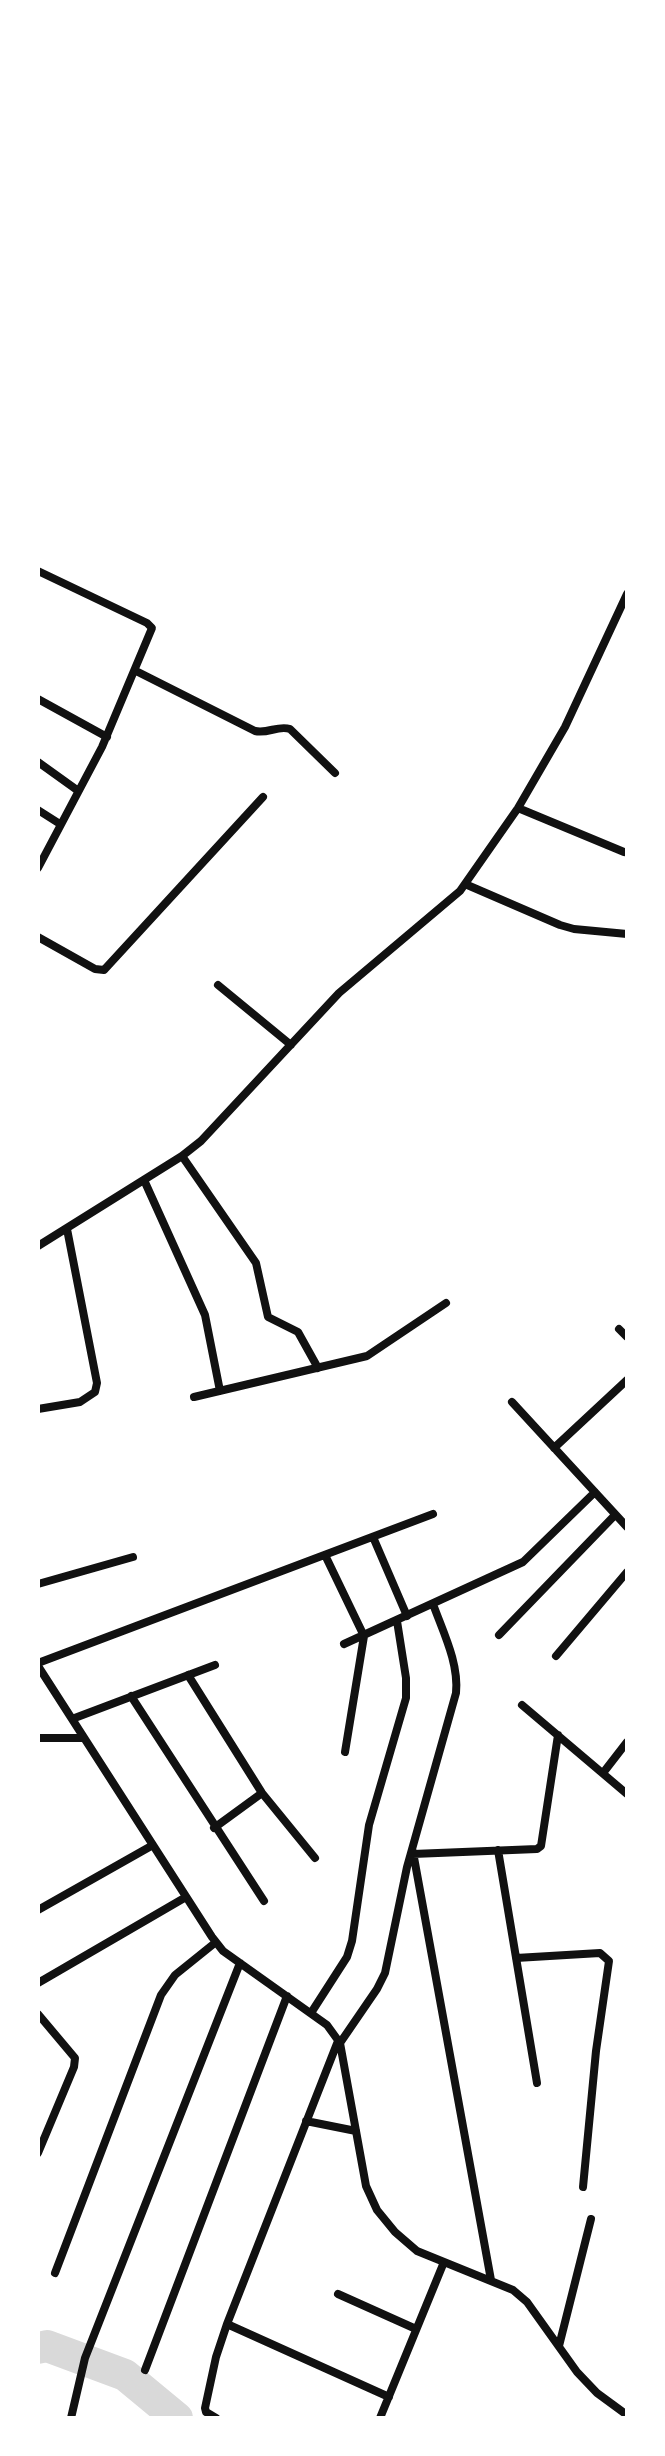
<!DOCTYPE html>
<html>
<head>
<meta charset="utf-8">
<style>
  body { margin:0 }
  #map { position:relative; width:665px; height:2456px; overflow:hidden; background:#fff; font-family:Manrope,sans-serif }
  canvas { display:block }
  .frame { position:absolute; inset:0; border:40px solid #fff; pointer-events:none }
</style>
</head>
<body>
<div id="map">
<canvas width="665" height="2456"></canvas>
<div class="frame"></div>
</div>
<script>
const c = document.querySelector('canvas').getContext('2d');
c.lineJoin = 'round';
function stroke(path, color, width, dash) { c.strokeStyle = color; c.lineWidth = width; c.lineCap = dash ? 'butt' : 'round'; c.setLineDash(dash || []); c.stroke(path); }
const river = new Path2D(`
  M38 2348 47 2346 125 2375 177 2418`);
const minor = new Path2D(`
  M38 571 147 623 152 628 102 747 38 868
  M136 671 255 731C268 734 278 725 290 729L335 773
  M38 699 107 737
  M38 762 77 790
  M518 808 624 852
  M38 810 60 824
  M465 884 560 925 574 929 627 934
  M38 937 95 969 104 970 263 797
  M218 985 291 1045
  M182 1156 256 1263 268 1317 298 1332 318 1368
  M144 1180 205 1315 220 1391
  M38 1246 182 1156 201 1141 339 993 460 891 518 808 565 727 627 594
  M619 1329 627 1337
  M194 1397 367 1356 446 1303
  M512 1402 627 1527
  M38 1409 80 1402 95 1392 97 1383 67 1229
  M554 1448 627 1380
  M373 1537 407 1616
  M325 1555 364 1636 345 1752
  M38 1584 133 1557
  M499 1635 615 1515
  M344 1644 523 1562 595 1492
  M556 1656 627 1572
  M38 1663 433 1514
  M38 1666 212 1937 223 1951 327 2025 340 2043 366 2186 377 2210 395 2232 417 2251 513 2290 527 2302 577 2372 597 2393 627 2415
  M188 1675 262 1793 315 1858
  M131 1696 264 1901
  M522 1705 627 1794
  M72 1719 215 1665
  M38 1738H84
  M603 1773 627 1742
  M214 1828 262 1793
  M498 1850 537 2083
  M413 1852 491 2280
  M413 1854 537 1849 541 1846 558 1735
  M38 1910 153 1845
  M516 1958 600 1953 609 1961 596 2051 583 2187
  M38 1983 186 1897
  M311 2013 347 1957 352 1941 369 1825 406 1698V1678L397 1621
  M38 2014 75 2058 74 2067 38 2153
  M340 2043 377 1989 385 1973 407 1867 456 1693C459 1663 443 1632 433 1604
  M306 2121 356 2131
  M55 2273 161 1995 175 1975 216 1942
  M338 2294 416 2329
  M227 2324 389 2397
  M559 2346 591 2219
  M145 2370 287 1996
  M71 2418 85 2358 240 1963
  M216 2418 206 2412 205 2408 216 2357 227 2324 338 2041
  M380 2418 444 2262`);
stroke(river, '#d9d9d9', 32);
stroke(minor, '#111', 8);
</script>
</body>
</html>
